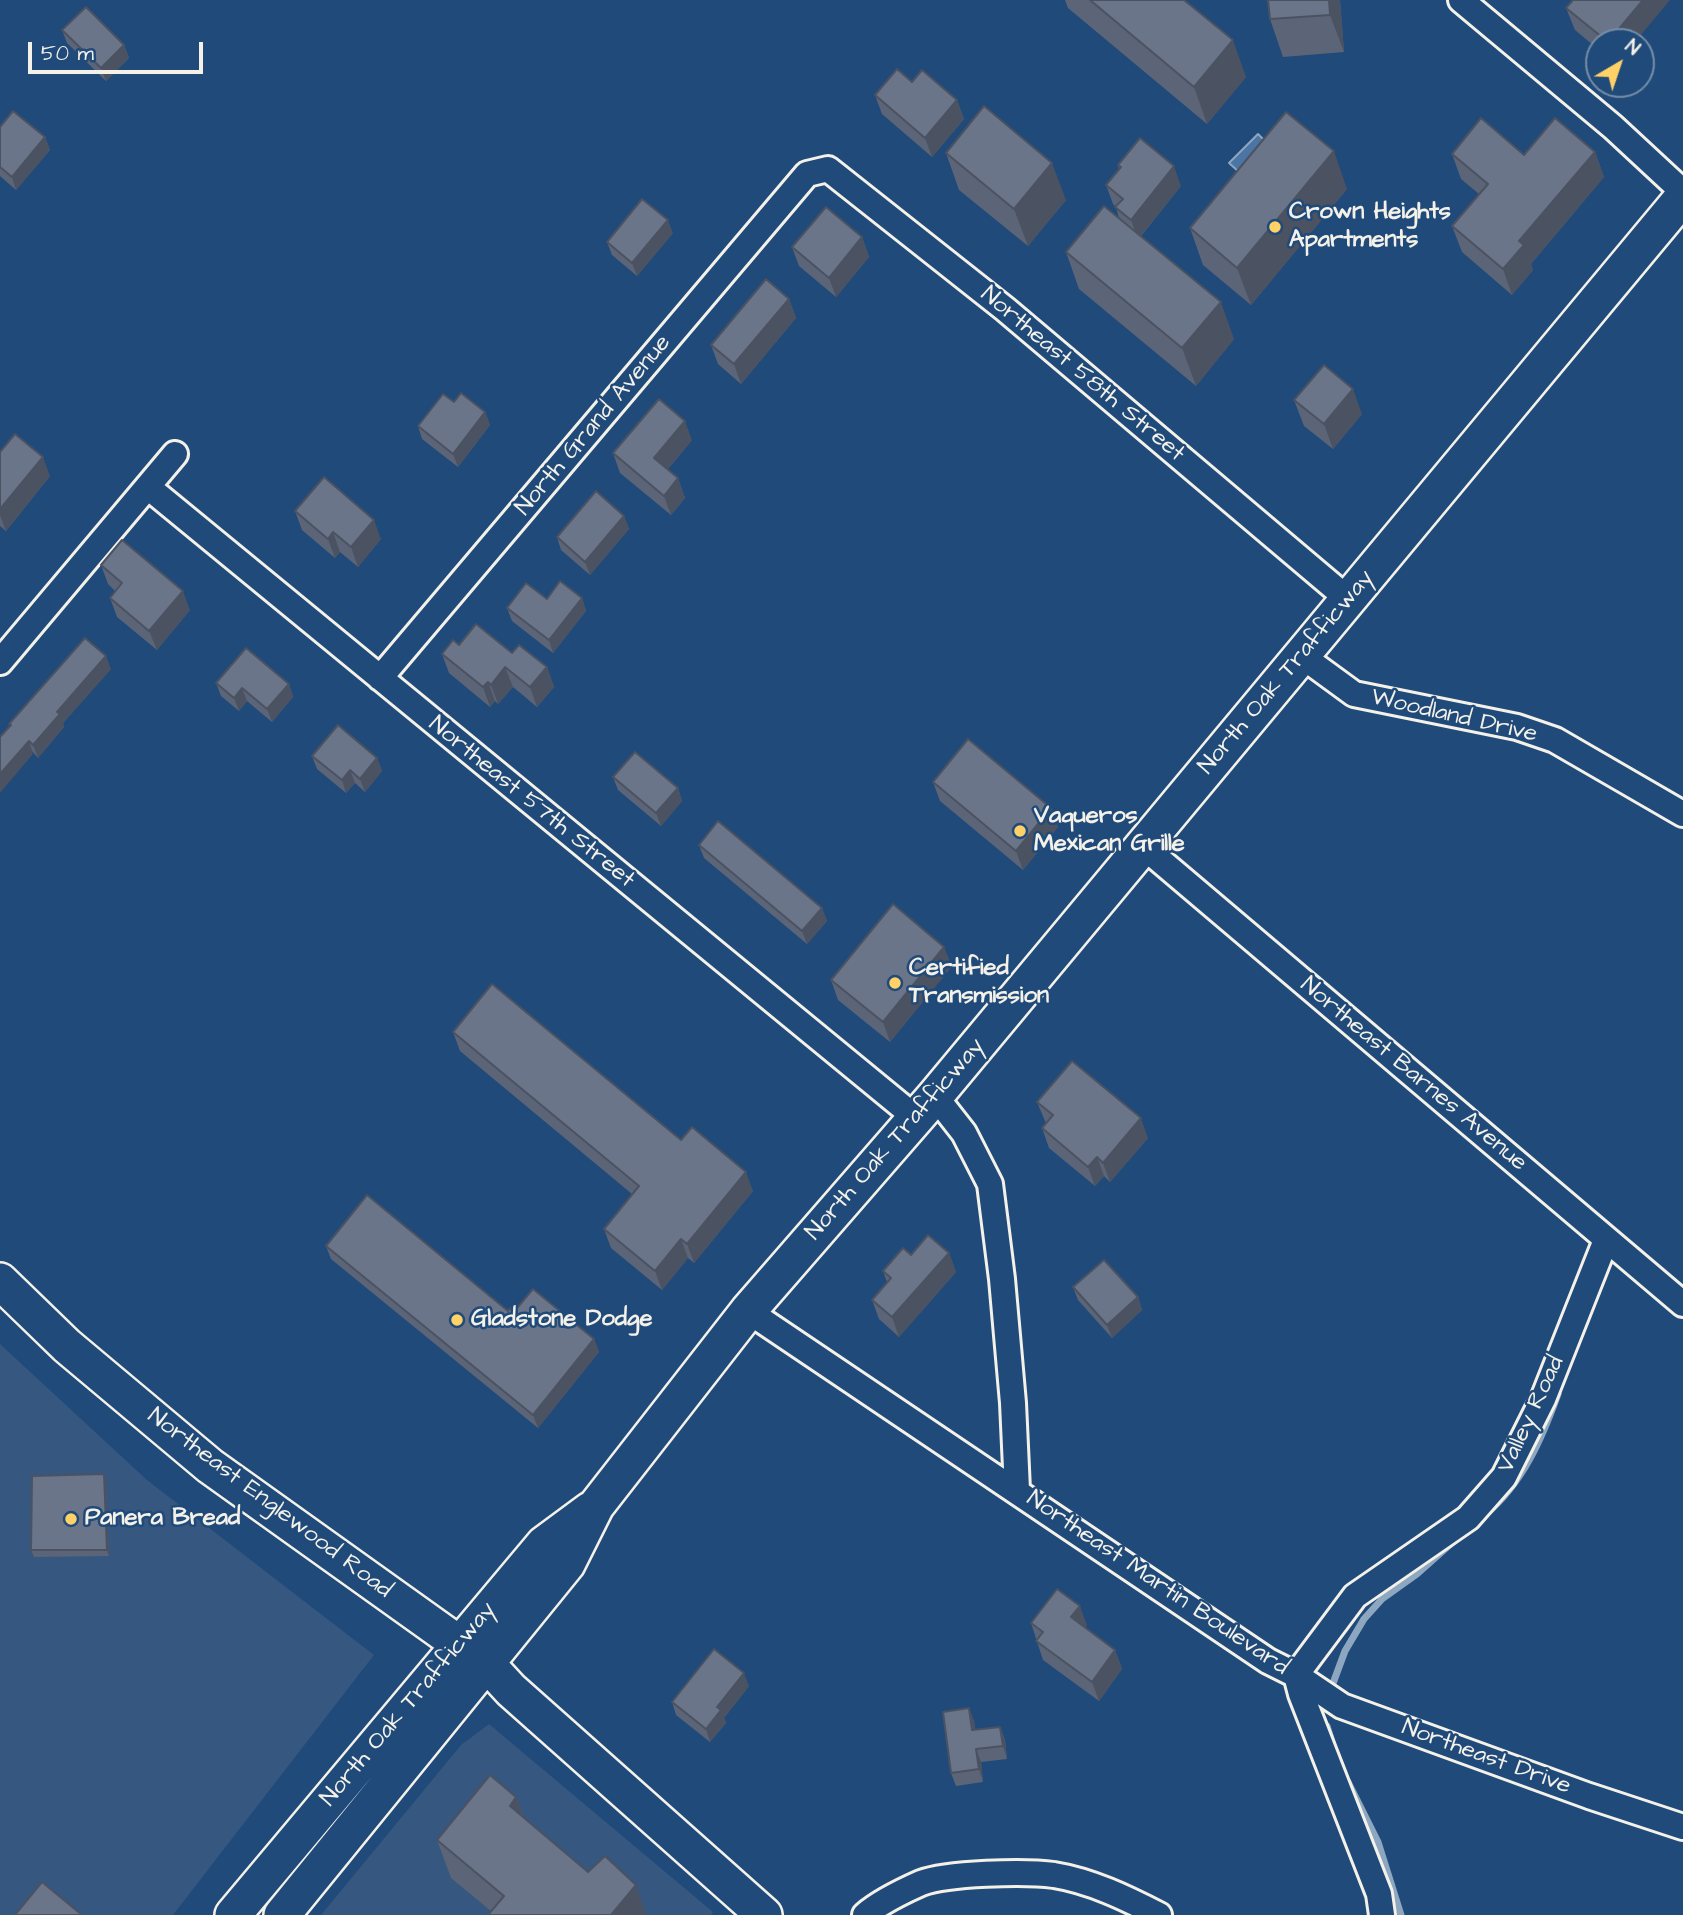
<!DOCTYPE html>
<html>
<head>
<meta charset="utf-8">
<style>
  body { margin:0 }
  #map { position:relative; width:1683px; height:1915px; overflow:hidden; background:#1f4a7a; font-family:"Architects Daughter",sans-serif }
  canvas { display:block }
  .north { position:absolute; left:1585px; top:28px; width:70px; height:70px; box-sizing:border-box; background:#1f4a7a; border:2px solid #748da6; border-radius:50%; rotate:39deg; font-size:19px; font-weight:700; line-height:28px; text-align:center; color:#f4f1e8 }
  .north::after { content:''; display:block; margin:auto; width:24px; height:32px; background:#ffd166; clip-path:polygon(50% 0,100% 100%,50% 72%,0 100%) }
  .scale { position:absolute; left:28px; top:42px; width:175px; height:32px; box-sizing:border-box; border:4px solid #f4f1e8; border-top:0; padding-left:9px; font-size:21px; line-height:24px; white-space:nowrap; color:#f4f1e8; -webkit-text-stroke:5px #1f4a7a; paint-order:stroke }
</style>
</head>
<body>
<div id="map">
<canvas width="1683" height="1915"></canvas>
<div class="north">N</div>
<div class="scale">50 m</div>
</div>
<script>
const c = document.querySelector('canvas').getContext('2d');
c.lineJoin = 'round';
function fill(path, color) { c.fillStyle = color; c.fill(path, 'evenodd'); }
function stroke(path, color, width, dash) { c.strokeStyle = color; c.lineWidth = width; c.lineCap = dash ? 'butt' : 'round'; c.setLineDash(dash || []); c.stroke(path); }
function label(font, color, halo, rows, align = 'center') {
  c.font = font + ' "Architects Daughter",sans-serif'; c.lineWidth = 5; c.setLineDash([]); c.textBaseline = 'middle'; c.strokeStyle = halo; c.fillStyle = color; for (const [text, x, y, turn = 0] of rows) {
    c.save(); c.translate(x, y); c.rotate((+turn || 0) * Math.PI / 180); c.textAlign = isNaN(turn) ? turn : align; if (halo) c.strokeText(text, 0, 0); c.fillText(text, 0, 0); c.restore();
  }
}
const built = new Path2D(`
  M0 1344 147 1480 374 1655 173 1915H0Z
  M489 1724 713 1912 711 1915H321L461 1745Z`);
const water = new Path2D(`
  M1258 134 1267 143 1239 172 1229 163Z`);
const stream = new Path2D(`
  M1486 1514C1523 1483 1542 1438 1558 1394
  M1332 1686 1345 1651 1364 1619 1382 1599 1417 1574 1453 1542
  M1327 1726 1332 1742
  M1348 1782 1378 1842 1401 1915`);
const minor = new Path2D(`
  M1461 0 1613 127 1683 192
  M148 487 916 1118
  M1302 656 1354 694 1517 727 1555 740 1683 814
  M0 662 175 454
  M380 678 807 174 828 169 1005 309 1349 600
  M1143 846 1683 1304
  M935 1096 964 1133 990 1184 1002 1279 1013 1403 1017 1490
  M1606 1240 1543 1399 1504 1477 1468 1518 1355 1596 1296 1675 1342 1706 1589 1796 1683 1827
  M748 1311 1268 1661 1296 1675 1301 1694 1379 1894 1382 1915
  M865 1915C880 1902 903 1891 921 1883 947 1873 1025 1871 1054 1875 1091 1881 1126 1898 1159 1915`);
const secondary = new Path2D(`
  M0 1281 67 1346 210 1466 487 1664 511 1690 764 1915
  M233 1915 544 1544 590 1510
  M282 1915 567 1564 596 1506 748 1311 935 1096 1683 197`);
const wall = new Path2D(`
  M1065 0H1184L1246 77 1207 124 1068 8Z
  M1340 0 1344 52 1283 57 1270 19Z
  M1566 8 1635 42H1599V50L1575 30Z
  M62 30 124 45 129 58 106 81 67 43Z
  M912 82 957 100 964 119 932 157 882 114 875 95Z
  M0 127 45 137 50 150 16 190 0 176Z
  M1595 152 1604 177 1531 264 1533 270 1512 295 1462 252 1452 226 1479 194 1461 179 1452 154 1524 155Z
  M946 153 1066 200 1028 246 959 190Z
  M1118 165 1181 186 1141 236 1234 339 1196 386 1079 289 1066 252 1119 218 1116 207 1113 204 1106 185 1119 169Z
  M1347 189 1251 305 1203 265 1190 228Z
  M673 233 637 276 612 255 607 242Z
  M862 237 869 257 836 297 799 266 792 247Z
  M789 299 796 318 741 384 718 364 711 345Z
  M1294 400 1362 414 1333 449 1304 426Z
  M454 402 485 412 490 425 458 467 422 439 418 426Z
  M692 440 668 469 678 478 685 498 671 515 620 473 613 453Z
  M0 452 50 476 6 531 0 526Z
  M295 511 381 539 358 567 340 552 335 558 302 530Z
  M624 516 629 529 590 575 561 550 557 537Z
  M101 565 190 610 157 650 117 617 110 598 115 591 108 584Z
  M582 598 586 611 553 653 512 621 507 608 547 599Z
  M459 645 512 653 547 667 554 687 537 707 513 687 498 704 495 701 490 707 449 673 442 654Z
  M111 669 63 723 64 727 38 758 10 726 9 724Z
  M216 683 289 684 293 697 272 722 247 701 239 711 221 696Z
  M312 756 377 758 382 771 365 792 355 783 346 793 317 769Z
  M613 777 678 788 682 801 661 826 618 790Z
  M933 782 1051 808 1058 827 1023 870 940 801Z
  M699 845 822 908 827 921 807 944 704 858Z
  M952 966 890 1042 838 1000 831 980Z
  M453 1032 681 1140 753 1191 694 1263 688 1258 662 1290 611 1248 604 1229 632 1194 460 1051Z
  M1037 1102 1148 1138 1110 1182 1104 1176 1095 1186 1049 1148 1042 1128 1046 1123 1045 1121Z
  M326 1246 508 1311 517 1308 594 1339 599 1352 538 1428 331 1259Z
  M949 1253 956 1272 899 1337 879 1319 872 1300 887 1282 883 1271 911 1255Z
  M1073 1287 1138 1297 1142 1310 1112 1338 1078 1300Z
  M104 1474 106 1481 109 1556 34 1557 31 1550Z
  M1031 1623 1087 1625 1085 1628 1115 1650 1122 1669 1099 1701 1043 1660Z
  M749 1686 724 1718 726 1723 710 1742 676 1715 672 1702Z
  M969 1708 974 1721 975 1730 1000 1727 1005 1740 1007 1759 981 1762 983 1782 956 1786 951 1773Z
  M516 1797 524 1818 588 1872 636 1885 491 1911 451 1878 437 1840Z`);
const shadedWall = new Path2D(`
  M1329 0H1340L1344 52 1330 15Z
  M1643 0H1670L1635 42H1608Z
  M1233 40 1246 77 1207 124 1194 87Z
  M124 45 129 58 106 81 101 68Z
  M957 100 964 119 932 157 925 138Z
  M45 137 50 150 16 190 12 177Z
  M1334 151 1347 189 1251 305 1237 268Z
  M1595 152 1604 177 1531 264 1533 270 1512 295 1503 269 1519 241Z
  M1052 163 1066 200 1028 246 1014 209Z
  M1174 166 1181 186 1138 239 1131 220Z
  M668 220 673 233 637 276 632 263Z
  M862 237 869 257 836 297 829 278Z
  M789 299 796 318 741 384 734 364Z
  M1221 302 1234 339 1196 386 1182 348Z
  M1353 389 1362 414 1333 449 1324 424Z
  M485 412 490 425 458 467 453 454Z
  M685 421 692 440 661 477 654 458Z
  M43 457 50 476 6 531 0 515V509Z
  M678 478 685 498 671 515 664 496Z
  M624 516 629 529 590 575 585 562Z
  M374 520 381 539 358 567 351 547Z
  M333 532 340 552 335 558 328 539Z
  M183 591 190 610 157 650 149 631Z
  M582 598 586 611 553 653 549 640Z
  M106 656 111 669 63 723 64 727 38 758 33 745 57 712Z
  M505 667 513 687 498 704 491 685Z
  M547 667 554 687 537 707 530 687Z
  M488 682 495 701 490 707 483 687Z
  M289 684 293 697 272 722 267 709Z
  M242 688 247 701 239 711 234 698Z
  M29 741 33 754 0 793V774Z
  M377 758 382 771 365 792 360 779Z
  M350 770 355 783 346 793 342 780Z
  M678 788 682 801 661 826 656 813Z
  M1051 808 1058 827 1023 870 1016 851Z
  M822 908 827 921 807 944 802 931Z
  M944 947 952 966 890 1042 883 1022Z
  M1141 1118 1148 1138 1110 1182 1103 1163Z
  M1097 1157 1104 1176 1095 1186 1088 1167Z
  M746 1172 753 1191 694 1263 687 1244Z
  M681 1239 688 1258 662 1290 655 1271Z
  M949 1253 956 1272 899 1337 892 1317Z
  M1138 1297 1142 1310 1112 1338 1107 1325Z
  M594 1339 599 1352 538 1428 533 1415Z
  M104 1474 106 1481 109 1556 107 1550Z
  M1080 1606 1087 1625 1078 1637 1071 1617Z
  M1115 1650 1122 1669 1099 1701 1092 1682Z
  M744 1673 749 1686 724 1718 726 1723 710 1742 706 1729 717 1707Z
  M969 1708 974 1721 977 1743 972 1730Z
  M1000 1727 1005 1740 1007 1759 1003 1746Z
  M976 1749 981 1762 983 1782 979 1769Z
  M516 1797 530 1834 510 1806Z
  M636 1885 646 1915H611Z`);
const building = new Path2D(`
  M1090 0H1184L1233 40 1194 87Z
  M1268 0H1329L1330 15 1270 19Z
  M1573 0H1643L1608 42 1566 8Z
  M86 7 124 45 101 68 62 30Z
  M897 69 912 82 922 70 957 100 925 138 875 95Z
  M984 106 1052 163 1014 209 946 153Z
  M13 111 45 137 12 177 0 167V127Z
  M1286 112 1334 151 1237 268 1190 228Z
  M1481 118 1524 155 1555 118 1595 152 1519 241 1524 245 1503 269 1452 226 1488 184 1452 154Z
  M1140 138 1174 166 1131 220 1115 207 1123 199 1106 185 1121 167 1118 165Z
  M642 199 668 220 632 263 607 242Z
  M1104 206 1221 302 1182 348 1066 252Z
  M826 207 862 237 829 278 792 247Z
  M766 279 789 299 734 364 711 345Z
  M1324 365 1353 389 1324 424 1294 400Z
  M461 393 485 412 453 454 418 426 443 394 454 402Z
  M659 399 685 421 654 458 678 478 664 496 613 453Z
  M15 434 43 457 0 509V452Z
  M324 477 374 520 351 547 333 532 328 539 295 511Z
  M596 491 624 516 585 562 557 537Z
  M122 540 183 591 149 631 110 598 122 583 101 565Z
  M560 581 582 598 549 640 507 608 526 583 547 599Z
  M476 624 512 653 519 645 547 667 530 687 505 667 491 685 488 682 483 687 442 654 453 640 459 645Z
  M85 638 106 656 57 712 60 714 33 745 29 741 0 774V737L11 725 9 724Z
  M246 648 289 684 267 709 242 688 234 698 216 683Z
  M338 725 377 758 360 779 350 770 342 780 312 756Z
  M968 739 1051 808 1016 851 933 782Z
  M635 752 678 788 656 813 613 777Z
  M718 821 822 908 802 931 699 845Z
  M893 904 944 947 883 1022 831 980Z
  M492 984 681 1140 692 1127 746 1172 687 1244 681 1239 655 1271 604 1229 639 1186 453 1032Z
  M1072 1061 1141 1118 1103 1163 1097 1157 1088 1167 1042 1128 1053 1115 1037 1102Z
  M367 1195 508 1311 513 1305 517 1308 533 1289 594 1339 533 1415 326 1246Z
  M928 1235 949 1253 892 1317 872 1300 891 1278 883 1271 903 1248 911 1255Z
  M1104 1260 1138 1297 1107 1325 1073 1287Z
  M104 1474 107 1550H31L32 1476Z
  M1057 1589 1080 1606 1071 1617 1115 1650 1092 1682 1036 1641 1043 1632 1031 1623Z
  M714 1649 744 1673 717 1707 721 1710 706 1729 672 1702Z
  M969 1708 972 1730 1000 1727 1003 1746 976 1749 979 1769 951 1773 943 1712Z
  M490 1775 516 1797 510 1806 588 1872 605 1856 636 1885 611 1915H488L504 1896 437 1840Z
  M42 1882 82 1915H15Z`);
const markers = [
  [1275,227,7,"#ffd166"],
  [1020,831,7,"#ffd166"],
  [895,983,7,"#ffd166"],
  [457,1320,7,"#ffd166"],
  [71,1519,7,"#ffd166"]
];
const poiNames = [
  ["Crown Heights",1289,213],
  ["Apartments",1289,241],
  ["Vaqueros",1034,817],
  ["Mexican Grille",1034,845],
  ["Certified",909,969],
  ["Transmission",909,997],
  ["Gladstone Dodge",471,1320],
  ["Panera Bread",85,1519]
];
const streetNames = [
  ["Northeast 58th Street",1082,375,40],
  ["North Grand Avenue",594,426,-50],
  ["North Oak Trafficway",1287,673,-50],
  ["Woodland Drive",1454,717,13],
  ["Northeast 57th Street",531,803,39],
  ["Northeast Barnes Avenue",1413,1075,40],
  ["North Oak Trafficway",896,1140,-49],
  ["Valley Road",1532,1415,-65],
  ["Northeast Englewood Road",269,1504,37],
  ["Northeast Martin Boulevard",1157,1584,34],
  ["North Oak Trafficway",409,1705,-50],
  ["Northeast Drive",1486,1758,20]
];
fill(built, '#36577f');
fill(water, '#4a75a5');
stroke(water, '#8ea7c0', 2);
stroke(stream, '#8ea7c0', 7);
stroke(minor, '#f4f1e8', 30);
stroke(secondary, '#f4f1e8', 40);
stroke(minor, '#1f4a7a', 24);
stroke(secondary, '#1f4a7a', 35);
fill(wall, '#5c6577');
fill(shadedWall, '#4b5261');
fill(building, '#6b758a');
stroke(building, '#4b5261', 2);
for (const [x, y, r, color] of markers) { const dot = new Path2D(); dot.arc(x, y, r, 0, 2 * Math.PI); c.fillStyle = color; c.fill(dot); stroke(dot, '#1f4a7a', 2.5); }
label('bold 24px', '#f4f1e8', '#1f4a7a', poiNames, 'left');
label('24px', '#f4f1e8', '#1f4a7a', streetNames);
</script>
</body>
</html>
